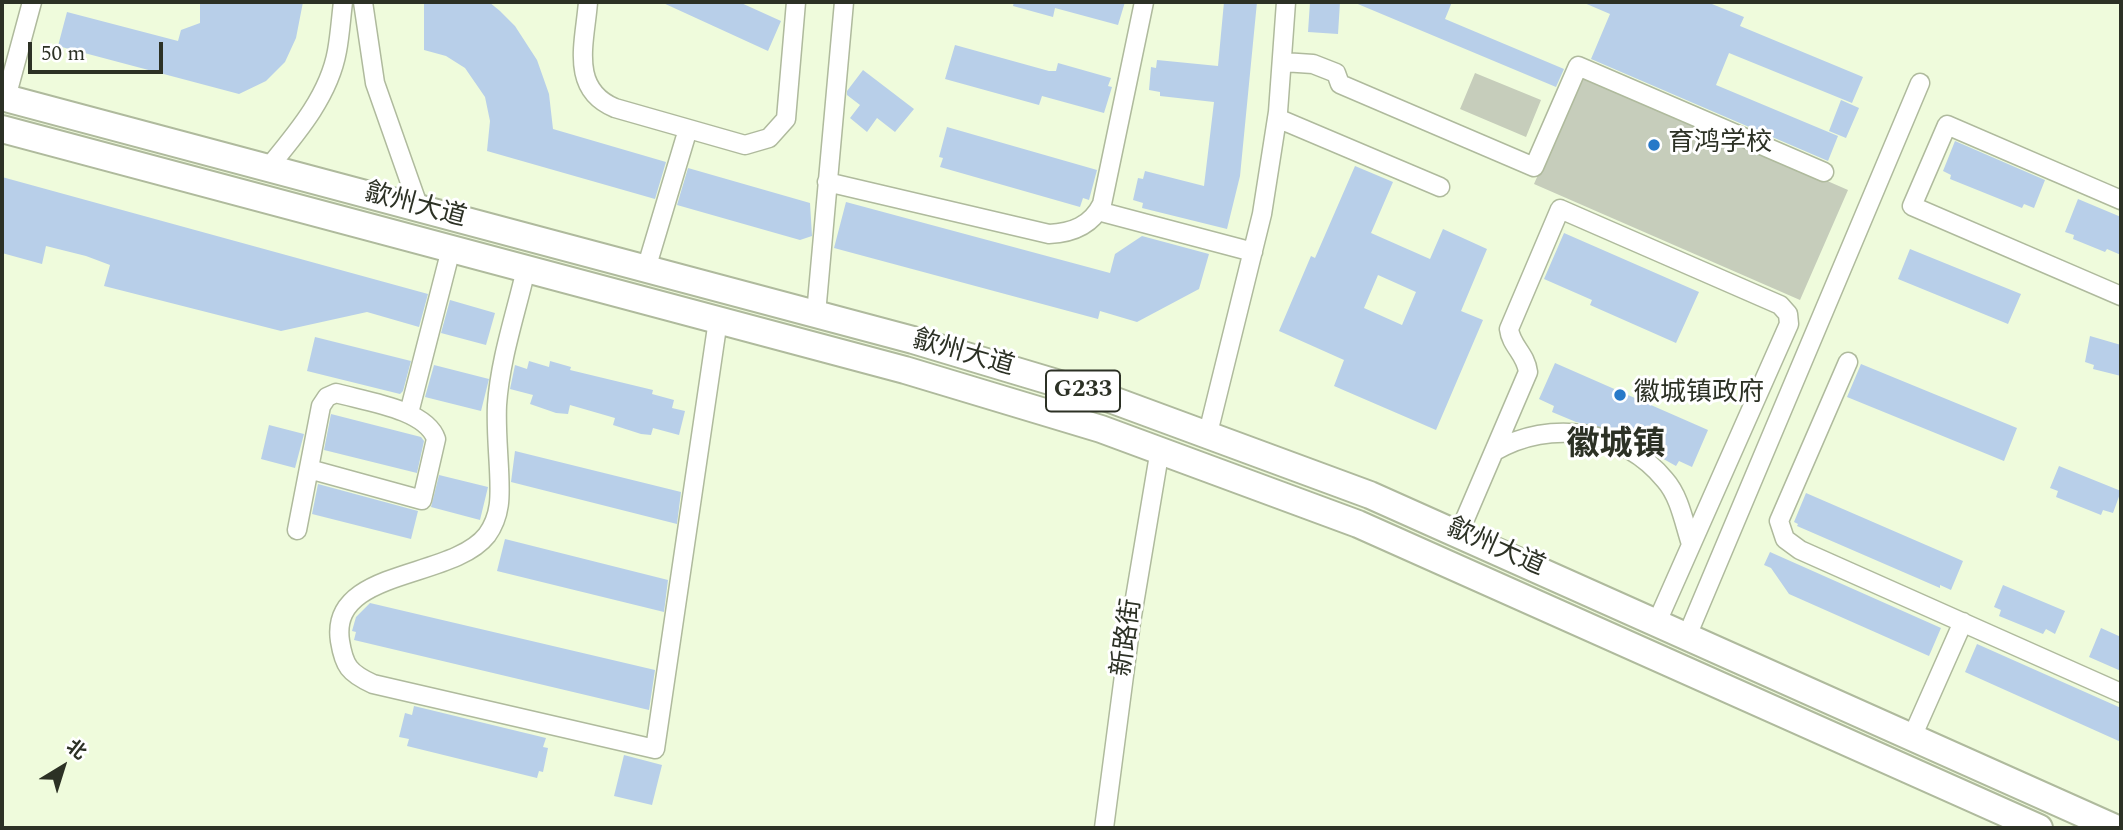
<!DOCTYPE html>
<html>
<head>
<meta charset="utf-8">
<style>
  body { margin:0 }
  #map { position:relative; width:2123px; height:830px; overflow:hidden; background:#effbdc; font-family:Spectral,"Noto Sans SC",serif }
  canvas { display:block }
  .frame { position:absolute; inset:0; border:4px solid #2c3125; pointer-events:none }
  .north { position:absolute; left:28px; top:732px; width:70px; height:70px; -webkit-text-stroke:5px #fff; paint-order:stroke; rotate:38deg; font-size:19px; font-weight:700; line-height:28px; text-align:center; color:#2c3125 }
  .north::after { content:''; display:block; margin:auto; width:24px; height:32px; background:#2c3125; clip-path:polygon(50% 0,100% 100%,50% 72%,0 100%) }
  .scale { position:absolute; left:28px; top:42px; width:135px; height:32px; box-sizing:border-box; border:4px solid #2c3125; border-top:0; padding-left:9px; font-size:21px; line-height:24px; white-space:nowrap; color:#2c3125; -webkit-text-stroke:5px #fff; paint-order:stroke }
</style>
</head>
<body>
<div id="map">
<canvas width="2123" height="830"></canvas>
<div class="frame"></div>
<div class="north">北</div>
<div class="scale">50 m</div>
</div>
<script>
const c = document.querySelector('canvas').getContext('2d');
c.lineJoin = 'round';
function fill(path, color) { c.fillStyle = color; c.fill(path, 'evenodd'); }
function stroke(path, color, width, dash) { c.strokeStyle = color; c.lineWidth = width; c.lineCap = dash ? 'butt' : 'round'; c.setLineDash(dash || []); c.stroke(path); }
function label(font, color, halo, rows, align = 'center') {
  c.font = font + ' Spectral,"Noto Sans SC",serif'; c.lineWidth = 6; c.setLineDash([]); c.textBaseline = 'middle'; c.strokeStyle = halo; c.fillStyle = color; for (const [text, x, y, turn = 0] of rows) {
    c.save(); c.translate(x, y); c.rotate((+turn || 0) * Math.PI / 180); c.textAlign = isNaN(turn) ? turn : align; if (halo) c.strokeText(text, 0, 0); c.fillText(text, 0, 0); c.restore();
  }
}
const green = new Path2D(`
  M1475 73 1541 100 1526 137 1460 109Z
  M1582 74 1848 190 1800 300 1534 184Z`);
const building = new Path2D(`
  M200 2H303L296 38 285 62 266 81 239 94 58 46 67 12 178 41 181 30 200 23Z
  M424 2H489L500 11 515 26 537 60 549 94 553 129 666 162 655 199 487 151 490 121 485 97 465 68 446 56 424 50Z
  M661 2H739L781 21 768 51Z
  M1014 2H1125L1118 25 1055 8 1053 17 1013 6Z
  M1224 2H1257L1240 176 1227 229 1142 208 1143 203 1133 200 1138 178 1143 179 1145 171 1204 186 1214 102 1160 96V92L1149 90 1151 67 1156 68 1157 60 1218 66Z
  M1310 2H1340L1338 34 1308 32Z
  M1353 2H1452L1445 19 1564 69 1556 87Z
  M1582 2H1707L1744 17 1740 26 1863 77 1852 103 1729 53 1716 85 1838 136 1828 161 1591 59 1610 14Z
  M955 45 1049 71H1056L1058 63 1111 78 1108 86 1112 87 1104 113 1042 96 1039 105 945 79Z
  M863 70 914 109 895 132 877 118 867 132 850 118 860 105 847 95V91Z
  M1841 100 1859 108 1846 138 1829 131Z
  M947 127 1097 170 1089 200 1083 198 1080 207 940 167 943 158 939 157Z
  M1955 141 2045 180 2034 208 2024 204 2022 208 1950 179 1951 175 1943 171Z
  M1355 166 1393 182 1371 233 1430 259 1443 229 1487 249 1461 311 1483 320 1436 430 1334 386 1344 360 1279 331 1311 256 1315 258ZM1378 275 1416 292 1402 325 1364 308Z
  M688 168 810 203 812 236 800 240 677 205Z
  M2 177 428 294 419 327 367 312 281 331 104 286 110 265 86 256 46 246 42 264 2 253Z
  M2078 199 2121 217V255L2107 249 2105 252 2073 239 2074 235 2065 232Z
  M846 202 1110 273 1115 254 1142 236 1209 254 1199 289 1137 322 1100 311 1098 319 834 248Z
  M1564 233 1699 292 1676 343 1590 305 1592 300 1544 279Z
  M1910 249 2021 294 2008 324 1898 279Z
  M450 300 495 313 486 345 441 333Z
  M2090 336 2121 345V376L2093 369 2094 365 2085 362Z
  M315 337 411 361 403 391 400 394 307 371Z
  M529 361 549 367 550 361 571 367 570 370 653 390 652 394 674 400 672 408 685 411 679 435 653 428 651 435 641 434 613 425 615 418 570 405 568 414 556 413 530 404 533 395 510 389 515 365 527 369Z
  M1555 363 1708 430 1692 467 1679 461 1676 466 1612 430 1576 422 1552 412 1554 406 1539 399Z
  M1861 364 2017 428 2004 461 1847 397Z
  M434 365 489 379 481 411 425 397Z
  M331 414 421 437 424 441 417 473 324 450Z
  M269 425 304 434 295 468 261 459Z
  M515 451 681 492 677 524 511 482Z
  M2059 466 2121 491 2113 513 2103 510 2101 515 2056 497 2058 491 2050 488Z
  M439 475 488 487 480 520 431 507Z
  M318 484 418 511 411 539 312 514Z
  M1806 493 1963 561 1951 590 1940 585V588L1797 526 1798 524 1794 522Z
  M505 539 668 580 664 612 497 571Z
  M1770 552 1941 628 1929 656 1789 594 1771 568 1764 565Z
  M2003 585 2065 611 2055 634 2046 629 2043 634 1999 616 2001 610 1994 607Z
  M370 603 655 670 649 710 354 640 356 632 352 631 356 617Z
  M2101 628 2121 637V671L2089 657Z
  M1977 644 2121 708V742L1965 672Z
  M414 706 546 738 543 747 548 748 543 772 539 771 537 778 407 746 409 739 399 737 405 713 412 715Z
  M624 755 662 765 652 805 614 796Z`);
const minor = new Path2D(`
  M363 2 375 83 419 208
  M588 2C585 42 569 89 615 108L745 145 769 138 786 119 796 2
  M1283 62 1313 64 1336 73 1340 84 1534 167 1578 66 1824 172
  M6 98 32 2
  M1277 118 1440 187
  M268 168C296 134 329 96 337 51 340 35 341 18 343 2
  M827 182 1049 234C1072 233 1091 226 1102 204L1144 2
  M2121 200 1947 125 1912 206 2121 296
  M1098 211 1253 252
  M526 269C516 313 500 359 497 405 496 426 498 448 499 469 500 493 502 514 487 535 452 580 329 568 340 641 344 666 349 673 373 684L655 749 718 320
  M646 269 688 129
  M816 314 844 2
  M1848 362 1779 521 1785 539 1800 550 2121 693
  M409 413 451 249
  M1208 433 1262 214 1278 112 1286 2
  M1495 451C1550 419 1623 429 1665 480 1680 497 1684 523 1691 544
  M297 530 321 406 327 397 336 393C364 401 426 409 436 439L422 500 309 469
  M1459 533 1528 372C1526 354 1511 346 1509 329L1560 209 1780 305 1788 314 1789 324 1657 622
  M1687 636 1920 83
  M1912 737 1963 622
  M1104 828 1131 622 1160 449`);
const highway = new Path2D(`
  M2 97 913 340 1110 399 1370 495 2115 828
  M2 129 905 370 1101 429 1358 524 2039 828`);
const markers = [
  [1654,145,7,"#2779c8"],
  [1620,395,7,"#2779c8"]
];
const shields = [
  [1083,391,74]
];
const shieldNames = [
  ["G233",1083,391]
];
const poiNames = [
  ["育鸿学校",1668,145],
  ["徽城镇政府",1634,395]
];
const streetNames = [
  ["歙州大道",415,207,15],
  ["歙州大道",963,355,16],
  ["歙州大道",1495,549,24],
  ["新路街",1129,638,-82]
];
const districtNames = [
  ["徽城镇",1616,448]
];
fill(green, '#c6cdbb');
fill(building, '#b8cfe9');
stroke(minor, '#afba9d', 21);
stroke(highway, '#afba9d', 30);
stroke(minor, '#fff', 18);
stroke(highway, '#fff', 26);
for (const [x, y, r, color] of markers) { const dot = new Path2D(); dot.arc(x, y, r, 0, 2 * Math.PI); c.fillStyle = color; c.fill(dot); stroke(dot, '#fff', 2.5); }
for (const [x, y, w] of shields) { const box = new Path2D(); box.roundRect(x - w / 2, y - 20.5, w, 41, 5); c.fillStyle = '#fff'; c.fill(box); stroke(box, '#2c3125', 2); }
label('bold 24px', '#2c3125', null, shieldNames);
label('26px', '#2c3125', '#fff', poiNames, 'left');
label('26px', '#2c3125', '#fff', streetNames);
label('bold 33px', '#2c3125', '#fff', districtNames);
</script>
</body>
</html>
